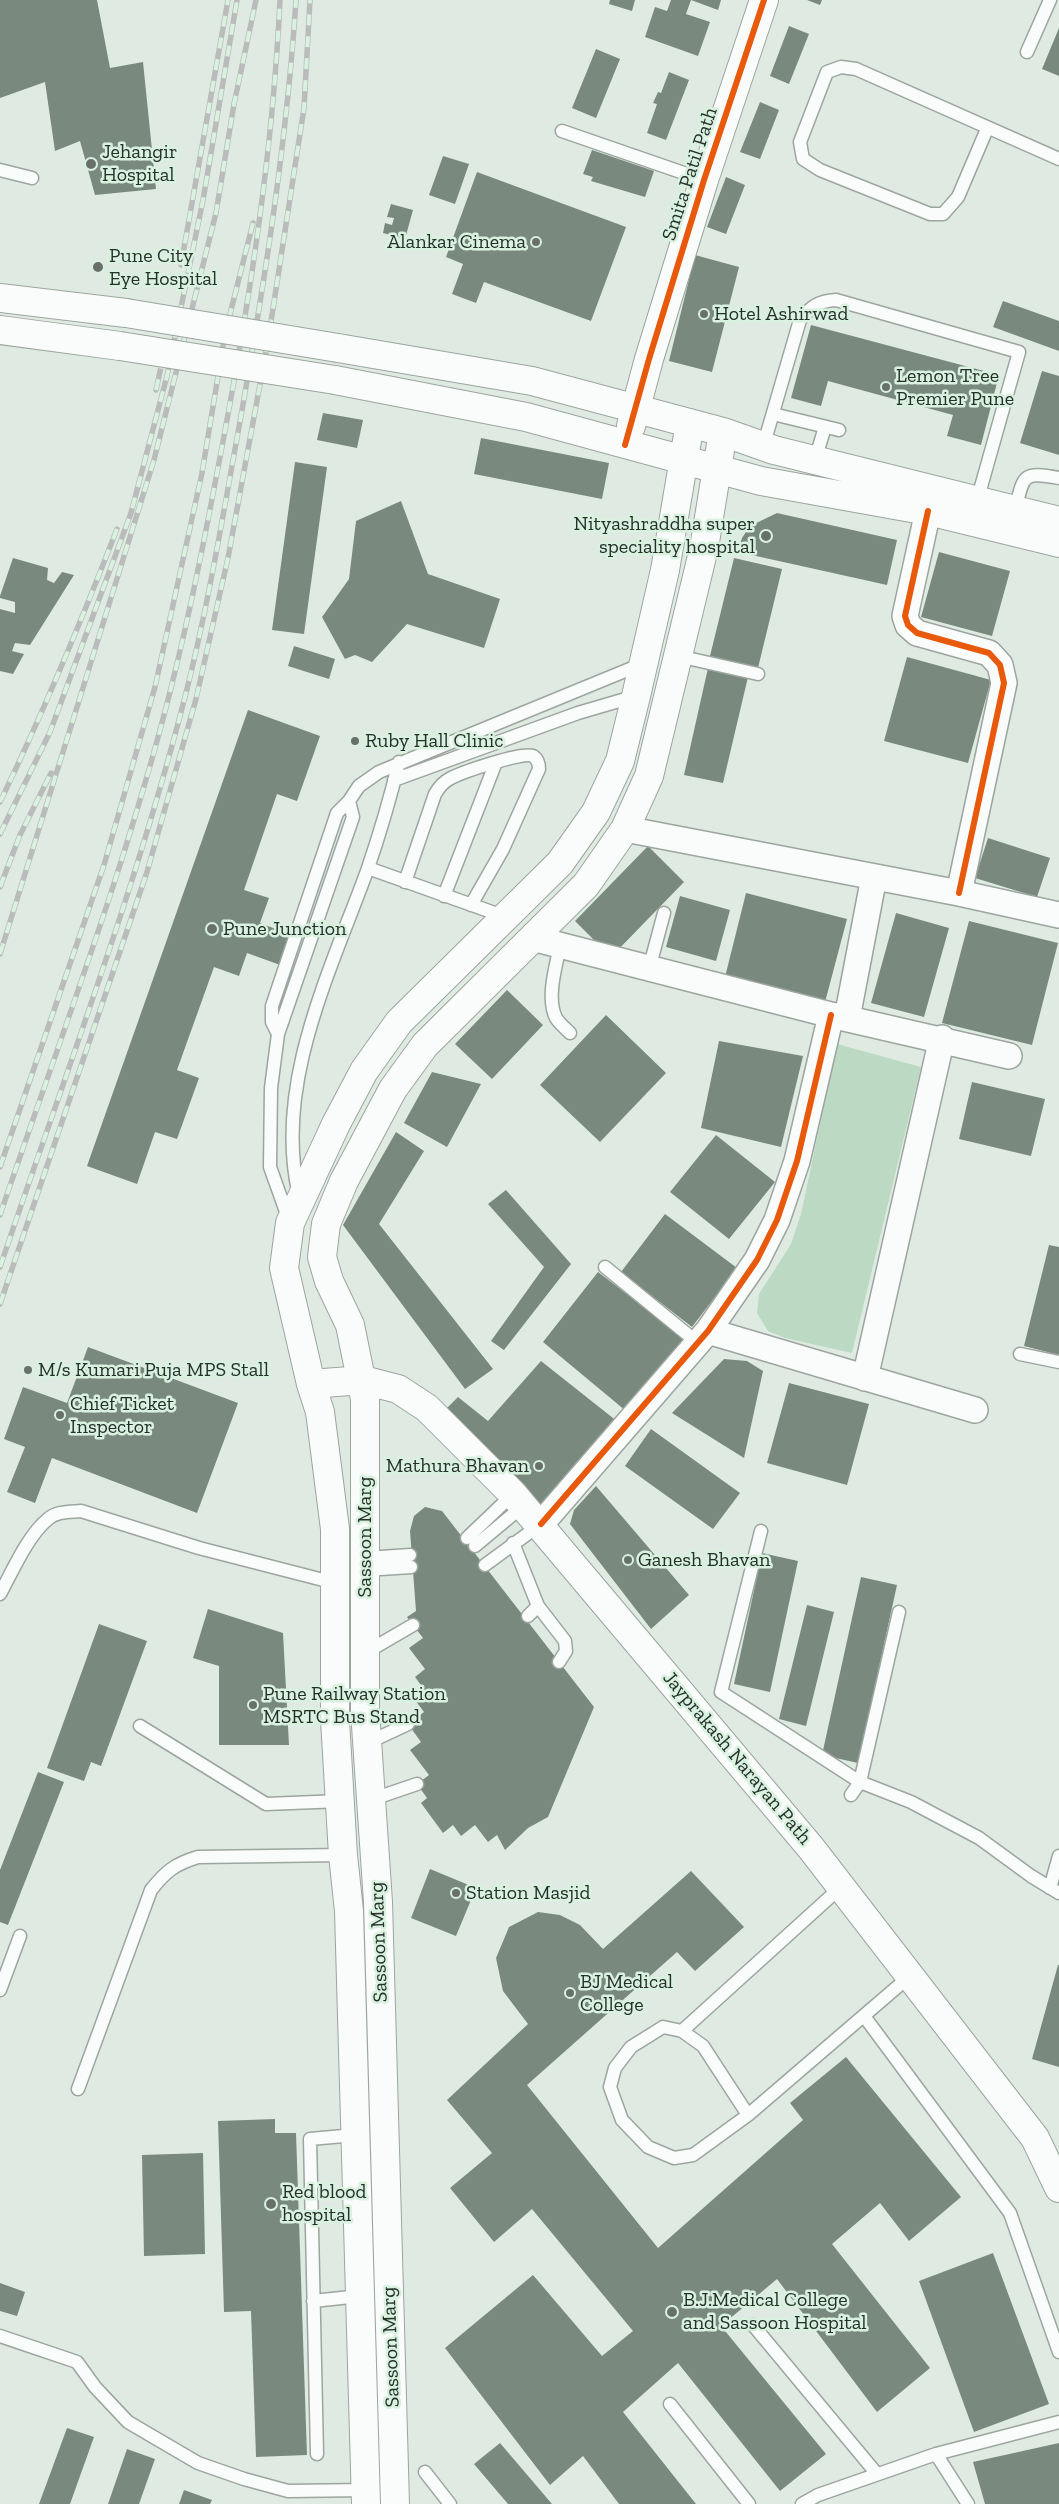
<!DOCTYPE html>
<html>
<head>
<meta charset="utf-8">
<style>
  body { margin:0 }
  canvas { display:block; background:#dfebe2 }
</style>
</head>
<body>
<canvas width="1059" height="2504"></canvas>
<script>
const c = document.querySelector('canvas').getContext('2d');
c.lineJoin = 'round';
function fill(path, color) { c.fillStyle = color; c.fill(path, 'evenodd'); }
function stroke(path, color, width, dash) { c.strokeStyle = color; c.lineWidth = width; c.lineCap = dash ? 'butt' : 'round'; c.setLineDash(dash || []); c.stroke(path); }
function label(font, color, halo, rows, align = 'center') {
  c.font = font + ' "Zilla Slab",serif'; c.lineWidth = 5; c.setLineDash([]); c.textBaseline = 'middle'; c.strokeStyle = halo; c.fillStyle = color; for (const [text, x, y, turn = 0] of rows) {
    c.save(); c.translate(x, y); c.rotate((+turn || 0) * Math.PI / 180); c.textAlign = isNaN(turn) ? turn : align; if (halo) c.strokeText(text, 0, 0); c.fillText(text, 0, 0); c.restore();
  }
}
const green = new Path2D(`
  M837 1044 921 1067 852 1353 785 1338 768 1331 757 1313 759 1294 791 1244 801 1214Z`);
const building = new Path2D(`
  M0 0H97L110 68 143 62 156 189 95 195 80 141 55 151 45 82 0 98Z
  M610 0H635L632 11 609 4Z
  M671 0H721L718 10 691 0 686 14 710 22 698 56 645 37 655 7 667 11Z
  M807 0H822L820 5Z
  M789 26 809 34 789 84 770 76Z
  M1059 28V76L1042 69Z
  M596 49 620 59 596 118 572 108Z
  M669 72 689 80 666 140 647 133 657 104 653 103 658 92 661 93Z
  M760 102 779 110 760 159 740 152Z
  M592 150 654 171 645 197 591 181 593 177 583 174Z
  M443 156 469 164 455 204 429 195Z
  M477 172 626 227 591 321 484 282 476 303 452 294 463 264 446 257Z
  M726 177 745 185 726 234 707 227Z
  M391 204 413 210 405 239 383 233 385 223 392 225 394 218 387 217Z
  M695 255 739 267 712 372 669 361Z
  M1003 301 1059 321V351L993 327Z
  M811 325 999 375 981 445 947 436 953 415 828 381 821 406 791 398Z
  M1042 371 1059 376V455L1020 443Z
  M323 413 363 420 357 448 317 440Z
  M481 438 609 463 602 499 474 474Z
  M295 462 327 467 304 634 272 630Z
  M401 501 428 574 500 599 484 648 407 624 372 662 355 655 345 659 322 617 349 579 356 521Z
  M777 513 897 540 887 585 738 552 742 538 750 526Z
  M939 552 1010 571 992 636 921 617Z
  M13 558 48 568 47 580 54 583 62 572 74 575 30 645 15 643 12 651 24 654 13 674 0 671V609L15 613V602L0 598V596Z
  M734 558 782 569 758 668 710 656Z
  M294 646 335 659 329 679 288 666Z
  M907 657 991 680 968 763 884 741Z
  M708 668 748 677 723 783 684 775Z
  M248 710 320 736 297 801 277 794 244 890 269 898 260 923 294 936 283 966 247 953 239 976 214 967 177 1070 199 1078 177 1139 155 1132 137 1184 87 1166Z
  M988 838 1050 858 1037 897 975 878Z
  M648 846 684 882 611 957 575 921Z
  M746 893 847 919 824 1006 724 981Z
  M680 896 730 910 716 961 666 947Z
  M896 913 949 928 924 1017 871 1003Z
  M969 921 1058 943 1032 1045 942 1023Z
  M507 990 543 1025 492 1079 455 1044Z
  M606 1015 666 1073 600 1142 540 1085Z
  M719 1041 803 1056 781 1147 701 1128Z
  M432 1072 481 1084 447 1147 404 1123Z
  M972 1082 1045 1099 1031 1156 959 1139Z
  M396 1132 424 1151 379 1224 493 1369 465 1389 343 1225Z
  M716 1135 775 1182 729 1239 670 1192Z
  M506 1190 571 1264 504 1350 491 1341 544 1267 488 1204Z
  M665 1214 737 1268 692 1327 621 1272Z
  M1049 1245 1059 1247V1355L1024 1346Z
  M598 1272 687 1340 626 1411 543 1342Z
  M88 1347 238 1403 197 1513 52 1458 35 1503 7 1492 25 1447 4 1439 23 1387 67 1403Z
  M724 1359 747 1361 763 1371 744 1458 672 1413Z
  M541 1361 618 1422 541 1510 445 1410 458 1397 488 1421Z
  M789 1383 869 1404 847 1485 767 1463Z
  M651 1429 740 1493 713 1529 625 1466Z
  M596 1486 689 1595 651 1629 570 1524 574 1510Z
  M425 1507 442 1511 594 1707 548 1817 528 1828 505 1850 497 1835 488 1842 475 1825 461 1836 453 1825 443 1833 421 1803 427 1798 417 1784 429 1775 410 1750 421 1742 408 1724 424 1712 415 1700 426 1692 415 1677 425 1669 409 1648 423 1638 407 1617 416 1611 410 1531 414 1516Z
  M762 1553 798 1561 770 1692 734 1684Z
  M861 1577 897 1585 858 1763 822 1755Z
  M807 1605 834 1612 806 1726 779 1719Z
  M208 1609 283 1633 289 1745H219V1666L193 1658Z
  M99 1624 147 1641 101 1766 91 1762 84 1781 47 1768Z
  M38 1772 64 1782 8 1925 0 1922V1870Z
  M430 1869 476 1888 456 1936 411 1918Z
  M691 1871 744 1927 695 1971 677 1952 527 2085 658 2248 803 2120 790 2103 846 2057 961 2197 909 2241 880 2203 832 2244 930 2368 877 2412 777 2279 721 2326 826 2454 780 2491 678 2363 623 2412 696 2504H619L583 2456 550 2485 445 2348 533 2275 602 2356 633 2331 532 2209 494 2242 450 2188 492 2153 447 2100 528 2024 503 1991 496 1958 509 1927 538 1912 560 1915 580 1925 603 1949Z
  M1058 1965H1059V2067L1032 2059Z
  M275 2119V2133H296L307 2455 256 2457 251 2311 224 2312 218 2121Z
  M203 2153 205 2254 144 2256 142 2155Z
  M993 2253 1049 2404 974 2432 919 2281Z
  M0 2283 25 2292 17 2316 0 2311Z
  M67 2428 94 2437 70 2504H39Z
  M500 2443 552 2504H508L474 2464Z
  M1059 2443V2504H985L973 2462Z
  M127 2449 155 2459 139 2504H108Z
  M184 2490 212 2500 210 2504H179Z`);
const lane = new Path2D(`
  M1027 52 1050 0
  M987 129 958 197 943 214H930L820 170 803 159 800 142 827 72 841 67 856 69 1059 159
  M562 131 704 180
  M0 170 32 178
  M773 414 839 430
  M763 447 800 320C811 307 818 301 836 300L1019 352 977 501
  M815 460 825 427
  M1015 510C1024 475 1022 471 1059 478
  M678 656 758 674
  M394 780 578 713 636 696
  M368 868 503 916
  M405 882 435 794C439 787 443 782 451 778 463 772 523 751 533 756 538 759 539 764 539 769L503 849 471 905
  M444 896 496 762
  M560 946C556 966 546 998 556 1018 559 1023 566 1029 570 1033
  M649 969 664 913
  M278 1034 272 1022V1006L337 813 349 801 359 786 379 772 642 664
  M299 1195C273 1086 330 972 367 871 379 836 390 799 399 762
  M289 1220 270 1167 271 1088 278 1034 353 817 349 801
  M605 1267 698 1343
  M1020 1354 1059 1362
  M761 1531 721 1692 860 1782 911 1802 979 1838 1031 1876 1059 1893
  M467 1538 513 1494
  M513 1543 538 1606 565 1641 566 1651 559 1662
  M475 1546 523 1506
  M366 1558 410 1555
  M485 1565 541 1524
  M365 1570 411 1567
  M0 1594C12 1572 28 1535 48 1519 57 1511 70 1512 81 1511L199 1548 335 1583
  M528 1616 538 1606
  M365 1653 413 1625
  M140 1726 266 1804 341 1801
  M367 1743 408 1724
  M851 1795 860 1782 899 1612
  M373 1799 417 1784
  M1050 1888 1059 1856
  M0 1990 20 1936
  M864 2016 1010 2213 1059 2352
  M682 2031 841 1887
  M78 2089 151 1890C166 1871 175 1864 198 1857L343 1855
  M748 2115 703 2046 682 2031 663 2027 631 2047 615 2068 610 2087 622 2120 648 2147 674 2158 693 2155 748 2115 910 1976
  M313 2301 360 2296
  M753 2325 877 2474
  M0 2336 77 2362 95 2387 128 2422 198 2463 244 2479 288 2491 366 2490
  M670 2404 749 2504
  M317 2454 310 2139 355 2135
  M936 2454 968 2504
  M425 2472 450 2504
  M802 2504 818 2495 936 2454 1059 2422`);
const street = new Path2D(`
  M928 511 905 616 908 625 917 633 989 653 1000 665 1004 683 959 893
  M625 829 959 893 1059 915
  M532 938 831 1015 1009 1056
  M847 1018 874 877
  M708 1331 975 1410
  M865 1378 942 1038
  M541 1524 708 1331 757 1260 777 1220 797 1161 831 1015`);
const secondary = new Path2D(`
  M0 298 126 313
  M0 330 120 346
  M338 348 532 381 723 432 774 450 1059 521
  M335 380 526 417 761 481 928 511 1059 543
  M631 426 649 359 704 180 764 0
  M311 1384 363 1380 398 1389 427 1408 513 1494 811 1848 1035 2138 1059 2188
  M366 2504 349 1911 343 1855 335 1720V1529L320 1412 311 1384 284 1268 290 1223 336 1124 364 1071 399 1022 560 863 596 812 620 761 636 696 665 570 690 423
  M395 2504 378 1902 365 1711V1399L350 1325 329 1281 322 1257 326 1224 344 1181 393 1089 425 1045 586 885 625 829 649 776 704 548 723 432`);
const rail = new Path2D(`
  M181 265 228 0
  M156 390 164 353
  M0 802C43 713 81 622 117 529
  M0 834 50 732 131 513 167 376 203 200 237 0
  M0 887 20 835 51 773
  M0 954 154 460 216 213 234 104 256 0
  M0 1167 104 865 155 687 202 473 225 334 253 223
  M0 1215C59 1041 126 867 171 688 192 605 208 521 224 436 251 292 273 147 280 0
  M0 1267C64 1078 137 886 186 693 209 602 224 509 241 416 265 278 287 140 296 0
  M0 1304 147 872 196 699 228 558 268 341 304 108 310 0`);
const secondaryBridge = new Path2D(`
  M126 313 338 348
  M120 346 335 380`);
const cycleway = new Path2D(`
  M625 445 649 359 704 180 764 0
  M928 511 905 616 908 625 917 633 989 653 1000 665 1004 683 959 893
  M541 1524 708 1331 757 1260 777 1220 797 1161 831 1015`);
const markers = [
  [91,164,6,"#67716a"],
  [536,242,5,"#67716a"],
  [98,267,6,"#67716a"],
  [704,314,5,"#67716a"],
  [886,387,5,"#67716a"],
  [766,536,6,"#67716a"],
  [355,741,5,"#67716a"],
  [212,929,6,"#67716a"],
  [28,1370,5,"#67716a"],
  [60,1415,5,"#67716a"],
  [539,1466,5,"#67716a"],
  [628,1560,5,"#67716a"],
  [253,1705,5,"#67716a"],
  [456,1893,5,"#67716a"],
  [570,1993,5,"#67716a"],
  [271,2204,6,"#67716a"],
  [672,2312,6,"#67716a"]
];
const poiNames = [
  ["Jehangir",102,152],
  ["Hospital",102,175],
  ["Alankar Cinema",526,242,"right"],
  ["Pune City",109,256],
  ["Eye Hospital",109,279],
  ["Hotel Ashirwad",714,314],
  ["Lemon Tree",896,376],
  ["Premier Pune",896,399],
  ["Nityashraddha super",755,524,"right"],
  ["speciality hospital",755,547,"right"],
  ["Ruby Hall Clinic",365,741],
  ["Pune Junction",223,929],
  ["M/s Kumari Puja MPS Stall",38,1370],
  ["Chief Ticket",70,1404],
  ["Inspector",70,1427],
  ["Mathura Bhavan",529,1466,"right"],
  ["Ganesh Bhavan",638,1560],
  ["Pune Railway Station",263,1694],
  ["MSRTC Bus Stand",263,1717],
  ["Station Masjid",466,1893],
  ["BJ Medical",580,1982],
  ["College",580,2005],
  ["Red blood",282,2192],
  ["hospital",282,2215],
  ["B.J.Medical College",683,2300],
  ["and Sassoon Hospital",683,2323]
];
const streetNames = [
  ["Smita Patil Path",690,174,-72],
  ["Sassoon Marg",365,1537,-90],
  ["Jayprakash Narayan Path",737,1758,50],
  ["Sassoon Marg",379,1942,-92],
  ["Sassoon Marg",391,2347,-92]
];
fill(green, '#bbd9c3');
fill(building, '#7a897e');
stroke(lane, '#9ca59e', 15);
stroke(street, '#9ca59e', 28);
stroke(secondary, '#9ca59e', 30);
stroke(lane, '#fafcfb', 12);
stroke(street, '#fafcfb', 25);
stroke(secondary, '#fafcfb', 28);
stroke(rail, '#b9bcba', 5.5);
stroke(rail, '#d9f1df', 4, [11]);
stroke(secondaryBridge, '#9ca59e', 30, []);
stroke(secondaryBridge, '#fafcfb', 28);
stroke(cycleway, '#e8590c', 6);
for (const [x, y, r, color] of markers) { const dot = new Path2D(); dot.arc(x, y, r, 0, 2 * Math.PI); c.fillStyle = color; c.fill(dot); stroke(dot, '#d9f1df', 2); }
label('20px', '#263029', '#d9f1df', poiNames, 'left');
label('20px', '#263029', '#d9f1df', streetNames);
</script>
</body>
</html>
